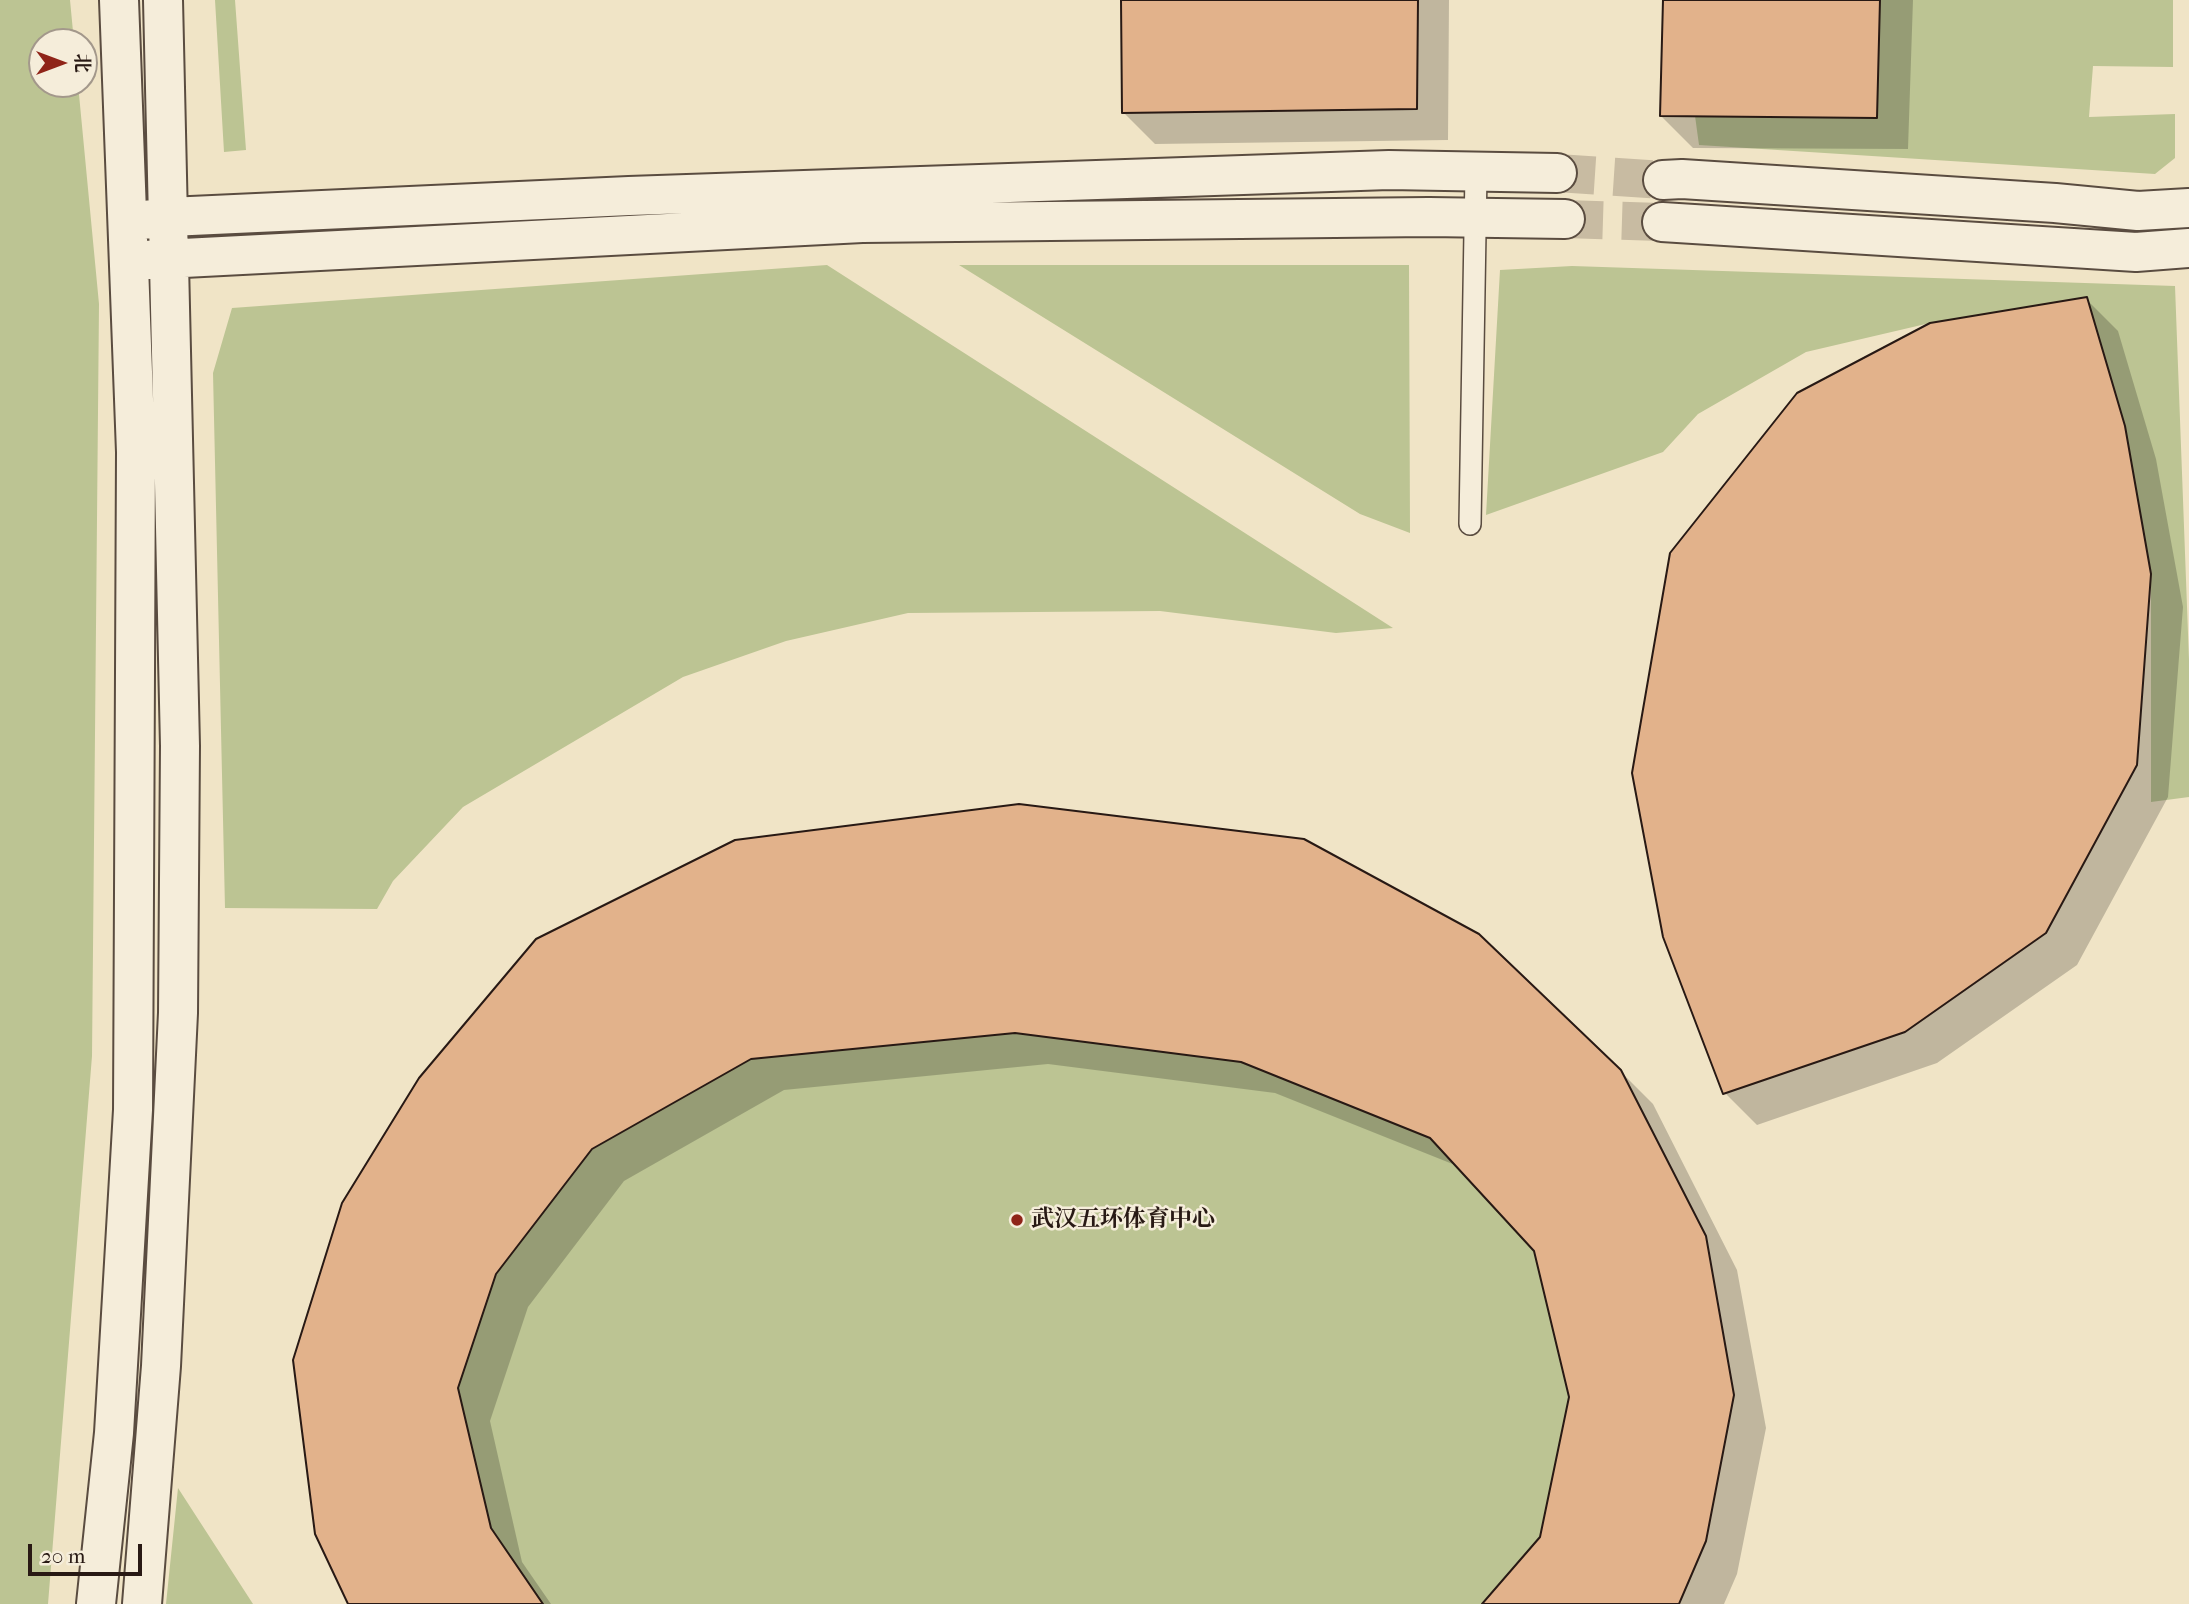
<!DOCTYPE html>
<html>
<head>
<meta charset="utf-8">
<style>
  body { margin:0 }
  #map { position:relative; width:2189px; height:1604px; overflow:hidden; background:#f0e4c6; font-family:"IM FELL French Canon","Noto Serif SC",serif }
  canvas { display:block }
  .north { position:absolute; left:28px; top:28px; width:70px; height:70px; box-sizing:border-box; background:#f5edda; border:2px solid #a3988b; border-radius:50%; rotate:90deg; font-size:19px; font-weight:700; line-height:28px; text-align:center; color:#281914 }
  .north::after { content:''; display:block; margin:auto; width:24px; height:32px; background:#8f2418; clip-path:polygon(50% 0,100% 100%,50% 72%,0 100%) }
  .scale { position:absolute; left:28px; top:1544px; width:114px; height:32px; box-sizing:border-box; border:4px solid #281914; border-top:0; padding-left:9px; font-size:21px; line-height:24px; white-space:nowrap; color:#281914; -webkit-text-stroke:5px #f5edda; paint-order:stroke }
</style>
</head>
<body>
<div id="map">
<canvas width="2189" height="1604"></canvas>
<div class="north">北</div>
<div class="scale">20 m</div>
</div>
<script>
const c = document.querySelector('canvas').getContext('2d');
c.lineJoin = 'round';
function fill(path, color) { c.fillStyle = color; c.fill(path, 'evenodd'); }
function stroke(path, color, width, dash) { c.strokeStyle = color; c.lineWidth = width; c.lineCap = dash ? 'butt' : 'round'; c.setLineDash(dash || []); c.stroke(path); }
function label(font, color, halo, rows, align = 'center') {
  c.font = font + ' "IM FELL French Canon","Noto Serif SC",serif'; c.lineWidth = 5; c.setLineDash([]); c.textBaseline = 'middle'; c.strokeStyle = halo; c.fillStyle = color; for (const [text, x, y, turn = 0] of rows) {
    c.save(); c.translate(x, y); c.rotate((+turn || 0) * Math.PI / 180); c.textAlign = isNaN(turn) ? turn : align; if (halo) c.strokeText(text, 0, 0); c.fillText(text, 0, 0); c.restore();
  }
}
const green = new Path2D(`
  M0 0H70L74 42H42V84H78L99 304 92 1056 48 1604H0Z
  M215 0H235L246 150 224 152Z
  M1880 0H2173V67L2093 66 2089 117 2175 114V158L2155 174 1699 145 1695 116 1877 118Z
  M827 265 1393 628 1336 633 1160 611 908 613 786 641 683 677 463 807 393 881 377 909 225 908 213 373 232 308Z
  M959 265H1409L1410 533 1360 514Z
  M1572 266 2175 286 2189 660V797L2151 802V574L2125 426 2086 297 1930 323 1806 352 1698 414 1663 452 1486 515 1500 270Z
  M1019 804 1304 839 1479 934 1621 1070 1706 1236 1734 1395 1706 1541 1679 1604H348L536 939 735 840Z
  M178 1488 253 1604H166Z`);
const shadow = new Path2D(`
  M1123 0H1449L1448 140 1155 144 1123 112Z
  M1665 0H1913L1908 149 1693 148 1661 116Z
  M2086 299 2118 331 2156 459 2183 607 2168 797 2077 965 1937 1063 1757 1125 1725 1093Z
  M537 940 1620 1071 1653 1104 1737 1270 1766 1428 1737 1574 1724 1604H1484L1541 1537 1570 1397 1536 1250 1460 1167 1275 1093 1048 1064 784 1090 624 1181 528 1307 490 1421 522 1562 551 1604H350Z`);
const building = new Path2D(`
  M1121 0H1418L1417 109 1122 113Z
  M1663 0H1880L1877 118 1660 116Z
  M2087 297 2125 426 2151 574 2137 765 2046 933 1905 1032 1723 1094 1663 937 1632 773 1670 553 1797 393 1930 323Z
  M1019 804 1304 839 1479 934 1621 1070 1706 1236 1734 1395 1706 1541 1679 1604H1482L1540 1537 1569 1397 1534 1251 1430 1138 1241 1062 1015 1033 751 1059 592 1149 496 1274 458 1388 491 1528 543 1604H348L315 1534 293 1360 342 1203 419 1078 536 939 735 840Z`);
const minorTunnel = new Path2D(`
  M1557 173 1663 180
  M1565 219 1662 222`);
const service = new Path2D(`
  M1470 524 1476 173`);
const minor = new Path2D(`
  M1663 180 1682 179 2055 203 2138 211 2189 208
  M143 220 169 217 629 196 1389 170 1557 173
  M1662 222 2136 252 2189 248
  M145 260 862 223 1429 217 1565 219
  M96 1604 114 1433 133 1110 136 452 119 0
  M142 1604 161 1366 178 1013 180 746 163 0`);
const markers = [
  [1017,1220,7,"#8f2418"]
];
const poiNames = [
  ["武汉五环体育中心",1031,1220]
];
fill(green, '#bcc493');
fill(shadow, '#0003');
fill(building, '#e2b28b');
stroke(building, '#281914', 2);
stroke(minorTunnel, '#c8bba2', 38, [38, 19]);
stroke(service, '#5a4c40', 24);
stroke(minor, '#5a4c40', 42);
stroke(service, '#f5edda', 21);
stroke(minor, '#f5edda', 38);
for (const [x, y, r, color] of markers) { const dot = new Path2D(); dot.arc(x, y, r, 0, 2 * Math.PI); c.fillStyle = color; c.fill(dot); stroke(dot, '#f5edda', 2.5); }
label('bold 23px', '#281914', '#f5edda', poiNames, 'left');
</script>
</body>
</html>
